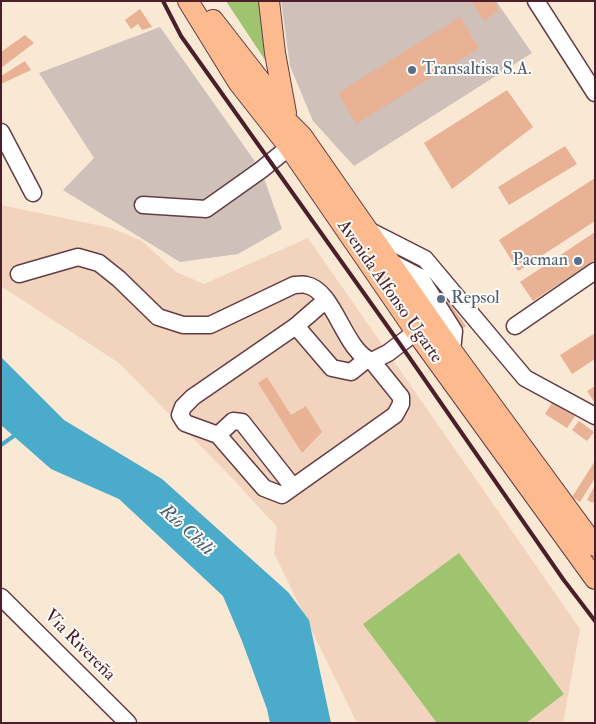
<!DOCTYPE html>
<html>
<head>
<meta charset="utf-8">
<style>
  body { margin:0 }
  #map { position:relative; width:596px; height:724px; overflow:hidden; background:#f8e8d4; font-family:"IM FELL Double Pica",serif }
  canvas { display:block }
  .frame { position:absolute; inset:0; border:2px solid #4a1f2b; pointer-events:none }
</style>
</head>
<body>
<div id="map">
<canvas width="596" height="724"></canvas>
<div class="frame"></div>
</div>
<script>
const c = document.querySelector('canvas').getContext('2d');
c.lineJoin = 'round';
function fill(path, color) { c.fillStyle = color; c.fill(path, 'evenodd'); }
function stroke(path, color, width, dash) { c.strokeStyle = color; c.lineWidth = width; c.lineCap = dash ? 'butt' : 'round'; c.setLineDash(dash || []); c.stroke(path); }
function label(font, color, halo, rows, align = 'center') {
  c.font = font + ' "IM FELL Double Pica",serif'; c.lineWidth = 4; c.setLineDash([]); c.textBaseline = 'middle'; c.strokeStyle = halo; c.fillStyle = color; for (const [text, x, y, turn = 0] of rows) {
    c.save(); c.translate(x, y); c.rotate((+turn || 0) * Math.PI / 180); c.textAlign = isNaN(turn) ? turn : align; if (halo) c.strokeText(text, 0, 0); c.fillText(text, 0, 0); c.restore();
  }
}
const built = new Path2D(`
  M1 205 111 228 142 241 176 272 204 284 308 238 580 629 563 723H357L274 553 277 527 232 478 119 363 1 286Z`);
const industrial = new Path2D(`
  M281 1H496L532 53 354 166 313 121 290 66Z
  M160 27 261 170 282 229 238 254 180 262 63 190 94 158 39 73Z`);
const green = new Path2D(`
  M226 1H262L265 60Z
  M459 553 564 694 526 723H437L363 624Z`);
const water = new Path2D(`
  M1 357 64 420 162 479 288 592 309 620 331 723H270L267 709 242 641 223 596 119 499 51 469 1 425Z`);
const stream = new Path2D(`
  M1 445 18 433`);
const building = new Path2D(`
  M471 1H493L499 11 484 21Z
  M140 9 152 27 142 30 138 24 131 29 125 20Z
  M460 17 479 48 356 124 338 93Z
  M25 35 34 43 1 68V52Z
  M25 61 31 70 1 84V76Z
  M507 90 533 127 452 189 424 143Z
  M565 146 577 164 509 205 498 187Z
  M595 178V221L518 271 499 240Z
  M595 232V260L533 301 520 282Z
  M434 281 466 326 454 334 423 289Z
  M595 333V359L572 374 560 355Z
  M267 377 291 415 306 406 322 432 302 453 258 383Z
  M595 386V403L587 391Z
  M553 401 575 416 567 428 545 414Z
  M579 421 594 432 587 441 572 430Z
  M595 461V478L580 502 572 497Z
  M595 485V499L593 503 587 500Z`);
const minor = new Path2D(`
  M536 1 595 93
  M1 132 33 193
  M143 205 206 209 261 170 298 140
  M366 232 370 231 425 259 525 378 595 416
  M391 262 420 277 454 331 452 351 447 355
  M19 274 78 257 99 263 119 279 158 317 183 325H210L294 285C298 285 303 284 306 285 335 290 344 352 372 361L388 353 425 325
  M296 326 326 300
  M515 326 595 271
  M366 360 351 372 332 368 296 326 193 397 183 407 180 415 185 423 218 435 264 488 282 495 395 415 401 404V397L372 361
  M218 435 233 421 242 422 293 487
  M1 597 128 723`);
const major = new Path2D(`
  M188 1 238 82 289 147 416 332 595 579
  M269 1 275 53 286 113
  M213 20 262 83 288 122 302 136 452 351 595 546`);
const rail = new Path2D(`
  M163 1 181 36 400 344 563 579 595 621`);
const markers = [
  [412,70,5,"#5c6f8a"],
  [578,261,5,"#5c6f8a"],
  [441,299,5,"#5c6f8a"]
];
const serviceNames = [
  ["Transaltisa S.A.",422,70],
  ["Pacman",568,261,"right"],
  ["Repsol",451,299]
];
const streetNames = [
  ["Avenida Alfonso Ugarte",389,292,55],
  ["Via Rivereña",79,646,45]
];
const waterNames = [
  ["Río Chili",186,531,42]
];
fill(built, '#f2d4be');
fill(industrial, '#cfc0ba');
fill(green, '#9fc46f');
fill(water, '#4babca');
stroke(stream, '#4babca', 4);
fill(building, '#e9b294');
stroke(minor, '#643d44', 19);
stroke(major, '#643d44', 22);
stroke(minor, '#fff', 16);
stroke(major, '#fcba8e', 20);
stroke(rail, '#4a1f2b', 4);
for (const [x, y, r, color] of markers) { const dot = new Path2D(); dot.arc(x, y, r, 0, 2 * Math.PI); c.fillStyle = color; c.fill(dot); stroke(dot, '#fdfcf7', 2); }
label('18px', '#4e5e75', '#fdfcf7', serviceNames, 'left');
label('18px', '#4a1f2b', '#fdfcf7', streetNames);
label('italic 19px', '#4a5e73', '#fdfcf7', waterNames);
</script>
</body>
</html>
